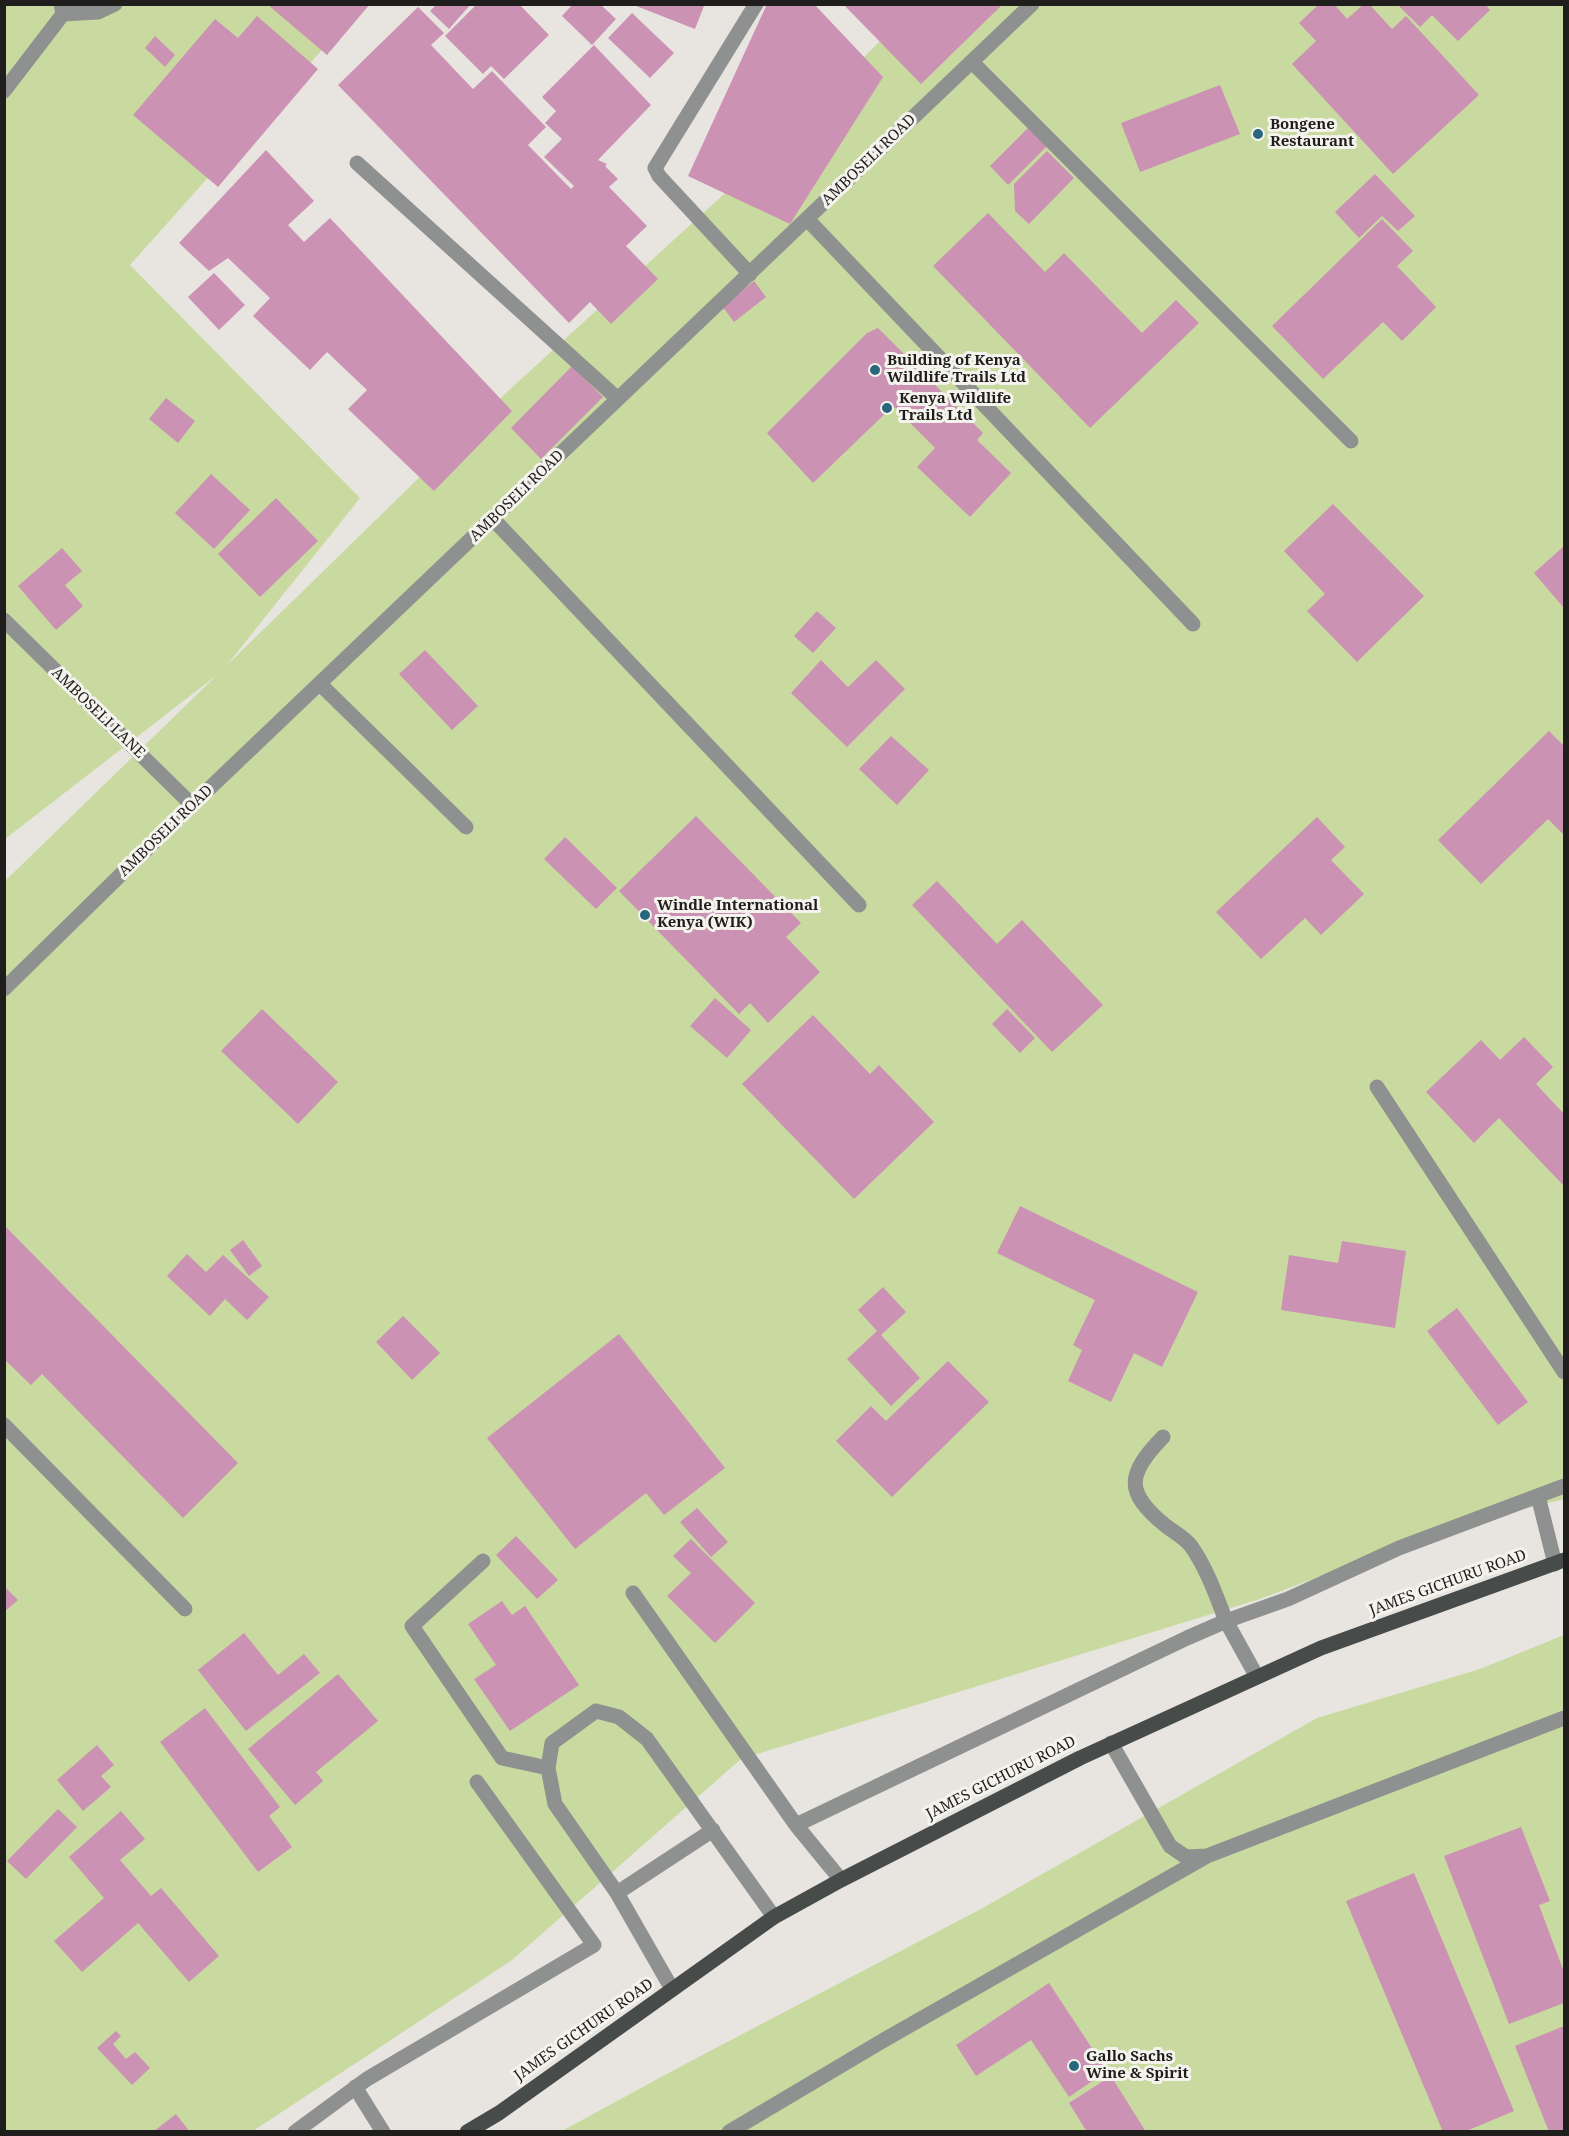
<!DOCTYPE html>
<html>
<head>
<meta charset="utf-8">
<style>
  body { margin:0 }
  #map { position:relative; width:1569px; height:2136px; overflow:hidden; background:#e8e5e0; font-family:"Noto Serif",serif }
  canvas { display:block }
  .frame { position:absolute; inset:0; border:6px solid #1f1e1c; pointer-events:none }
</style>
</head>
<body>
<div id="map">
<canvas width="1569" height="2136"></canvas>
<div class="frame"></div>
</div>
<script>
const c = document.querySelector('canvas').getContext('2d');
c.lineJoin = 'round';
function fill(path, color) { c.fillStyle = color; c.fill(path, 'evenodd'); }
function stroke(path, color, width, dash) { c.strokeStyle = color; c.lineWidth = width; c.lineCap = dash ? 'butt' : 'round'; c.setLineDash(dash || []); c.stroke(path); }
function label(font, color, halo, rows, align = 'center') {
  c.font = font + ' "Noto Serif",serif'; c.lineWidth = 6; c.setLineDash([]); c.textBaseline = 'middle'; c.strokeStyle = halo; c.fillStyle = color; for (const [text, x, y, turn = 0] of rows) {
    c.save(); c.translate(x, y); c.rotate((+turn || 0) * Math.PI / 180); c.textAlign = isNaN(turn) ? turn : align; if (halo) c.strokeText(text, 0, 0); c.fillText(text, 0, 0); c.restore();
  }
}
const green = new Path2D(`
  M5 5H362L130 265 360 498 227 665 507 392 758 163 916 5H1564V1499L1445 1529 1260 1599 741 1759 512 1960 253 2131H5V881L217 675 5 839Z
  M1564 1635V2131L560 2132 689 2062 979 1910 1317 1718 1480 1669Z`);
const building = new Path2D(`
  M267 4H370L327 55Z
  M437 4H471L449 29 430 11Z
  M477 4H519L549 35 504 79 491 66 483 74 445 36Z
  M573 4H600L616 19 592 45 562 16Z
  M631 4H699L704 6 695 29Z
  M767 4H814L883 77 790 224 688 176Z
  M1319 4H1334L1347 19 1364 4H1369L1392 29 1406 16 1479 95 1393 174 1292 64 1316 41 1299 23Z
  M1397 4H1485L1490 10 1458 41 1432 15 1420 27Z
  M844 5H1002L921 84Z
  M418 7 444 33 431 45 473 89 492 71 546 127 528 145 571 189 574 186 544 157 562 139 545 123 556 111 542 97 594 45 651 105 598 160 607 164 605 166 618 179 609 187 647 226 626 246 658 279 611 324 590 302 569 323 338 85Z
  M632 13 674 53 650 78 608 38Z
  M257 16 318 69 218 187 133 115 215 19 238 38Z
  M155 36 175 55 165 67 145 48Z
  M1220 85 1240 134 1140 172 1121 123Z
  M1029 127 1047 146 1008 185 990 166Z
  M266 150 314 201 288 225 304 242 330 218 512 411 434 491 348 409 367 390 327 352 310 370 253 316 270 298 228 258 209 271 179 243Z
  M1047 151 1074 178 1029 224 1015 211 1014 184Z
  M1375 174 1415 216 1398 231 1382 216 1359 238 1335 212Z
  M988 213 1045 272 1064 253 1142 333 1176 300 1199 323 1090 428 933 266Z
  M1382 219 1413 251 1397 266 1436 307 1402 341 1383 322 1323 379 1272 326Z
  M214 273 245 305 219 330 188 297Z
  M754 281 766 297 734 322 722 306Z
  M878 328 983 433 977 440 1011 473 970 517 917 467 935 448 893 406 813 483 767 433 867 333Z
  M572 366 603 397 541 459 511 428Z
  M166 398 195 421 178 443 149 419Z
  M211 474 250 510 214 549 175 513Z
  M276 498 318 541 260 597 218 554Z
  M1333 504 1424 596 1357 662 1307 611 1325 594 1284 551Z
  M1564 546V608L1534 573Z
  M62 548 82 571 65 585 83 606 56 630 18 586Z
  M817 611 836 628 813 653 794 636Z
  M425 650 478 706 452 730 399 674Z
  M821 660 848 687 876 660 905 689 847 747 791 693Z
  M1549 731 1564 746V835L1548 819 1481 884 1438 840Z
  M891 736 929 770 897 805 859 769Z
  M696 816 801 923 786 937 820 972 768 1023 750 1003 739 1014 619 891Z
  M1317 817 1345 847 1331 860 1364 894 1321 935 1305 918 1261 959 1216 912Z
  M565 837 617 888 596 909 544 859Z
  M937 881 997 944 1022 920 1103 1005 1052 1052 912 905Z
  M715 998 751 1030 727 1058 690 1026Z
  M262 1009 338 1082 298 1124 221 1051Z
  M1007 1009 1035 1038 1020 1053 992 1024Z
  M813 1015 870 1074 879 1065 934 1122 854 1199 742 1084Z
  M1524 1037 1553 1067 1536 1084 1564 1114V1186L1499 1118 1474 1143 1426 1092 1481 1040 1500 1060Z
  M1020 1206 1198 1292 1162 1367 1134 1353 1111 1402 1068 1381 1082 1350 1073 1345 1095 1300 997 1253Z
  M4 1225 238 1463 183 1518 42 1374 31 1385 4 1359Z
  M243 1240 262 1266 249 1276 230 1250Z
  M1342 1241 1406 1251 1395 1328 1281 1310 1289 1255 1338 1263Z
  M187 1254 206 1272 223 1255 269 1297 247 1320 225 1299 210 1316 167 1276Z
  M883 1287 906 1312 881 1335 920 1378 891 1406 847 1359 877 1331 858 1310Z
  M1457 1308 1528 1402 1498 1425 1427 1331Z
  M403 1316 440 1353 412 1380 376 1342Z
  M619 1334 725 1468 664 1515 646 1493 575 1549 487 1438Z
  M948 1361 989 1402 892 1497 836 1441 871 1406 886 1421Z
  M697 1508 728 1542 711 1557 680 1522Z
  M516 1536 558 1580 537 1599 496 1555Z
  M691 1539 755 1603 715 1643 667 1596 691 1573 673 1556Z
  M4 1586 18 1600 4 1612Z
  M502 1601 512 1615 525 1606 579 1685 510 1731 474 1679 496 1665 468 1624Z
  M244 1633 278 1675 304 1654 320 1673 246 1731 198 1670Z
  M338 1674 378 1721 316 1772 323 1781 295 1805 248 1749Z
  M205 1708 280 1807 269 1816 292 1847 258 1872 160 1742Z
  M97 1745 114 1765 101 1776 111 1787 83 1811 57 1780Z
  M58 1809 77 1827 26 1879 7 1861Z
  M121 1811 145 1839 120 1860 151 1896 161 1888 219 1956 189 1982 138 1923 82 1972 54 1941 104 1898 69 1857Z
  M1521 1827 1550 1901 1539 1905 1564 1972V2003L1509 2024 1444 1856Z
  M1414 1873 1514 2111 1464 2132H1443L1346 1901Z
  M1049 1983 1107 2071 1069 2097 1031 2040 976 2076 956 2045Z
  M1564 2026V2132H1549L1515 2046Z
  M116 2031 121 2036 113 2044 126 2059 135 2052 150 2068 132 2085 97 2048Z
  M1111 2076 1146 2132H1087L1069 2103Z
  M176 2114 190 2132H153Z`);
const minor = new Path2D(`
  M63 14 98 12 115 4
  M972 62 1351 441
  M4 91 63 14 61 4
  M357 163 618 399
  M807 219 1193 624
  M750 274 659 176 655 168 756 4
  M493 519 859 905
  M4 620 192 805
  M320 684 466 827
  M4 989 192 805 1032 4
  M1377 1087 1564 1372
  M4 1425 185 1609
  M1163 1437C1127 1474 1124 1492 1166 1526 1174 1532 1185 1538 1191 1546 1207 1569 1216 1595 1226 1621L1288 1599 1399 1548 1564 1486
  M1538 1496 1555 1564
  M483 1561 412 1626 502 1758 548 1768
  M633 1593 796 1825 841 1880
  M1111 1743 1170 1846 1186 1857 1207 1856 1564 1718
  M796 1825 1187 1638 1226 1621 1257 1677
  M617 1893 713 1830
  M672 1989 617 1893 555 1804 548 1768 552 1743 596 1711 619 1717 647 1739 774 1917
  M355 2087 383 2132
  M295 2132 367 2079 594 1945 477 1782
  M729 2132 884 2040 1207 1856`);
const major = new Path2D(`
  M467 2132 499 2113 774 1917 841 1880 1080 1758 1321 1648 1564 1560`);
const markers = [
  [1258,134,6,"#29677d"],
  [875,370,6,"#29677d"],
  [887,408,6,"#29677d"],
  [645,915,6,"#29677d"],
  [1074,2066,6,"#29677d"]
];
const poiNames = [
  ["Bongene",1270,125],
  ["Restaurant",1270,142],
  ["Building of Kenya",887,361],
  ["Wildlife Trails Ltd",887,378],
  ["Kenya Wildlife",899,399],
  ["Trails Ltd",899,416],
  ["Windle International",657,906],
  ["Kenya (WIK)",657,923],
  ["Gallo Sachs",1086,2057],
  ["Wine & Spirit",1086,2074]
];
const streetNames = [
  ["AMBOSELI ROAD",869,160,-44],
  ["AMBOSELI ROAD",517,496,-44],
  ["AMBOSELI LANE",98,713,44],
  ["AMBOSELI ROAD",166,831,-44],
  ["JAMES GICHURU ROAD",1448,1583,-20],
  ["JAMES GICHURU ROAD",1001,1778,-27],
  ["JAMES GICHURU ROAD",584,2030,-35]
];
fill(green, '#c8da9f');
fill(building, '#cc92b4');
stroke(minor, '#8e9190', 15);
stroke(major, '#474c4a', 15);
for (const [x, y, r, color] of markers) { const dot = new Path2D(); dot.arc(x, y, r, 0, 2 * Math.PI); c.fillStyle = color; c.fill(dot); stroke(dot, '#f5f3ed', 2); }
label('bold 15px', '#1f1e1c', '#f5f3ed', poiNames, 'left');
label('15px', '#1f1e1c', '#f5f3ed', streetNames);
</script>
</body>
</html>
